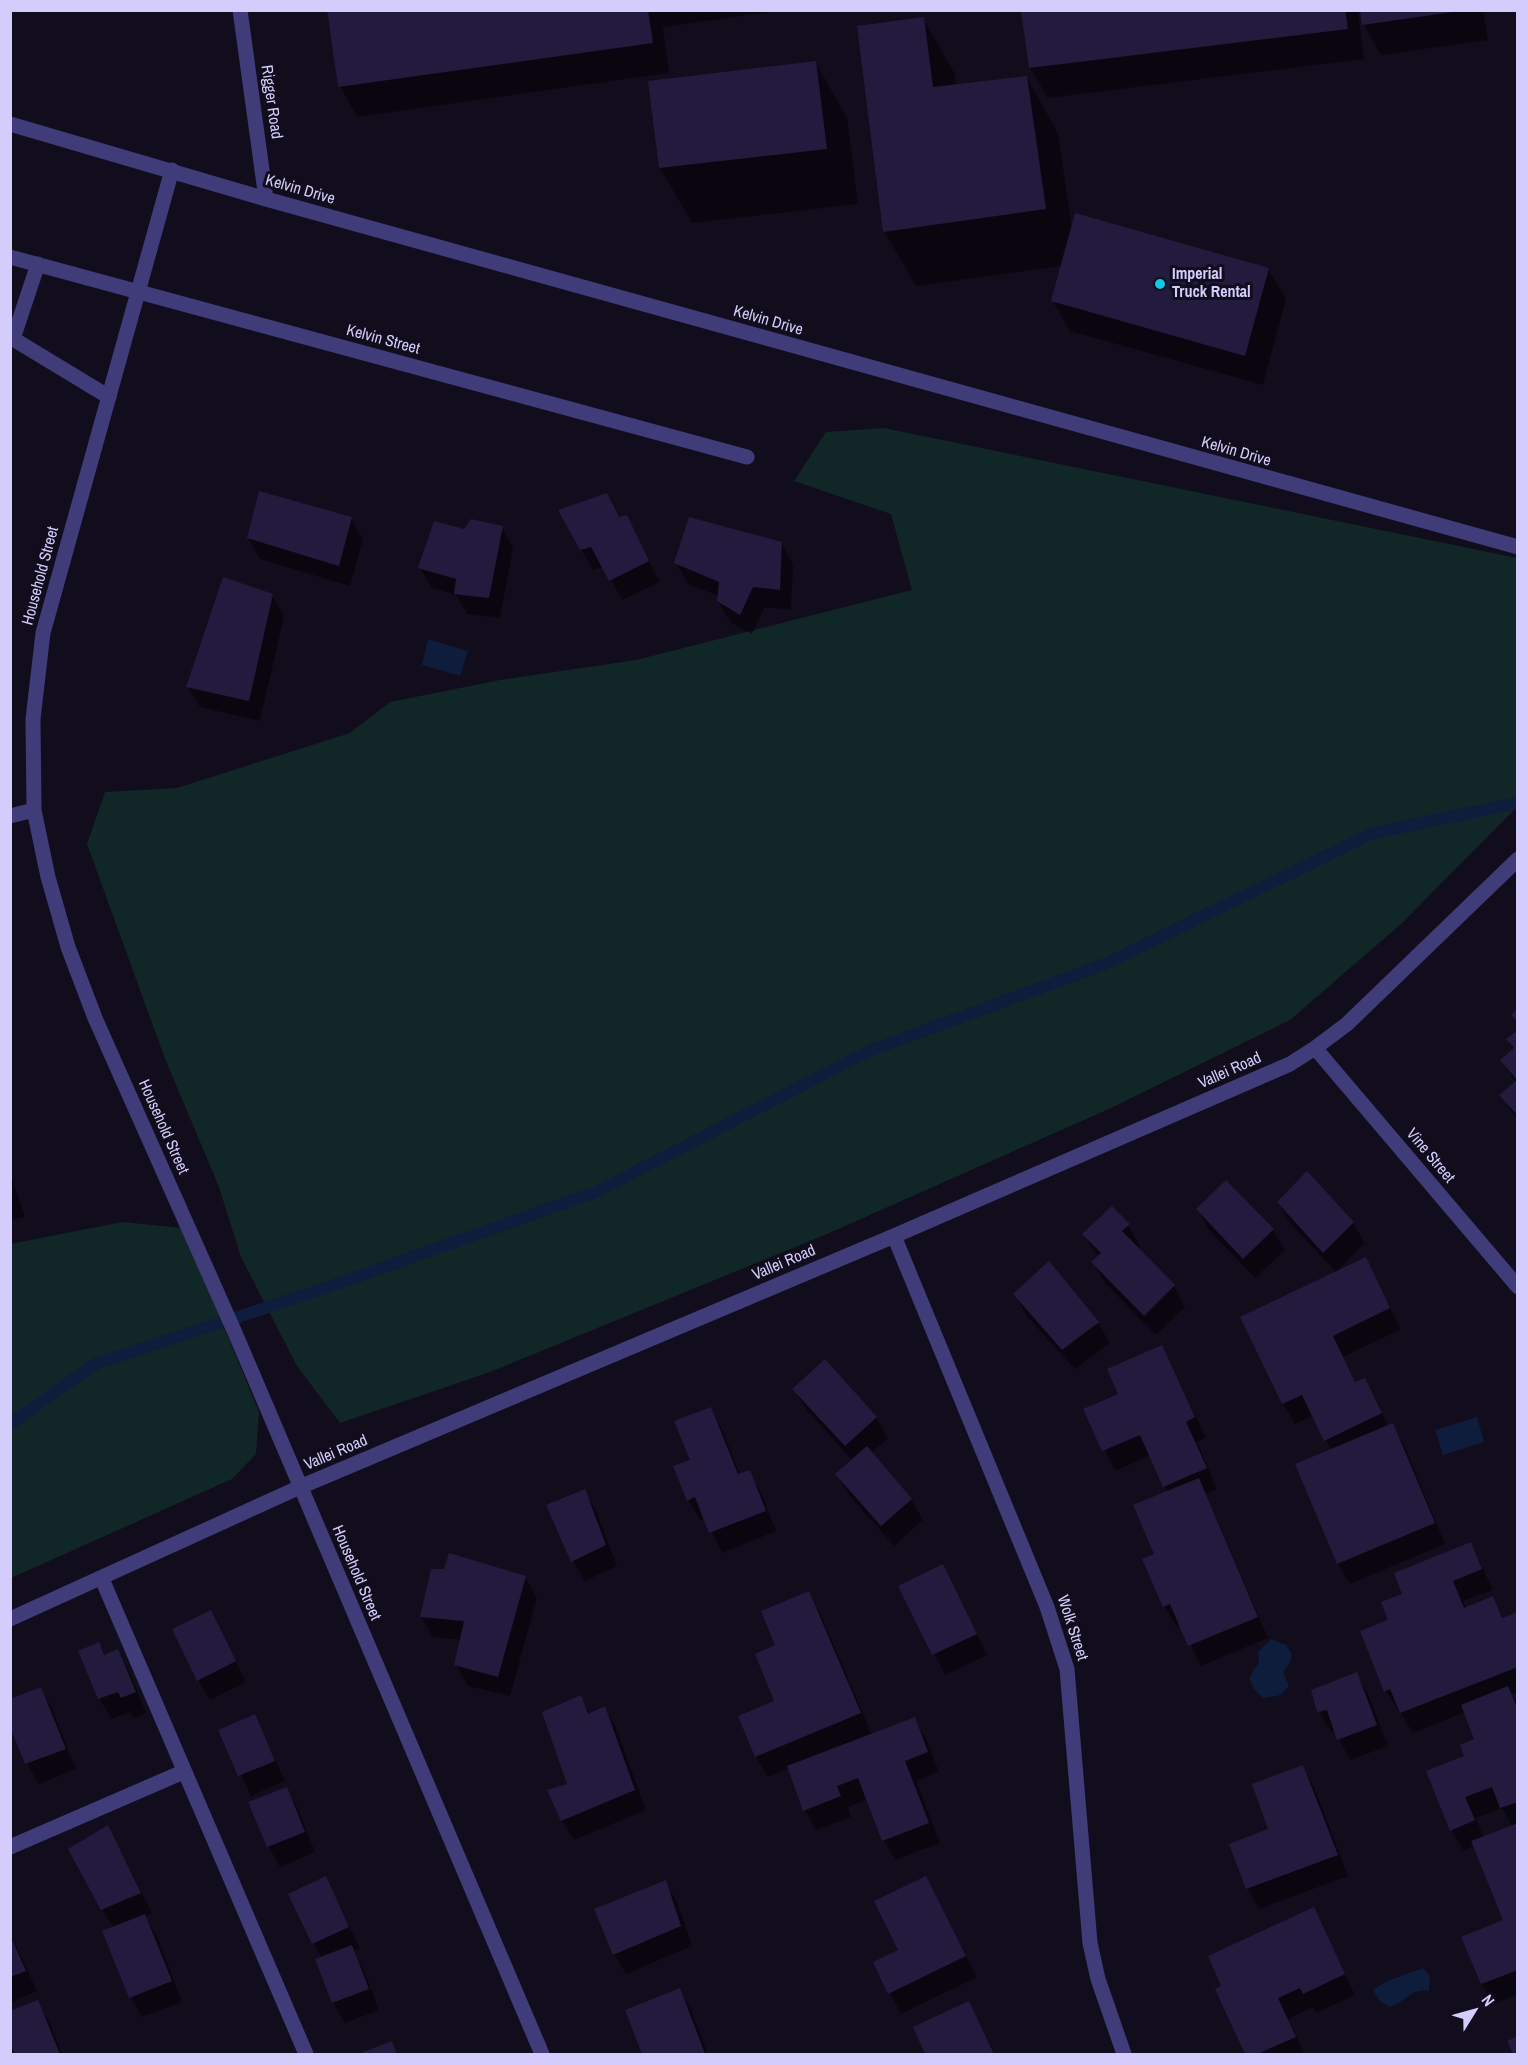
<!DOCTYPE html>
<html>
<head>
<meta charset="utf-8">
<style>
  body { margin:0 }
  #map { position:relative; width:1528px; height:2065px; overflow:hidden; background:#110d1d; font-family:"Archivo Narrow",sans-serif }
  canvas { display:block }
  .frame { position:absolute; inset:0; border:12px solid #d4cdfc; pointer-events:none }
  .north { position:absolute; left:1444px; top:1981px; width:60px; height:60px; -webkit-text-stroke:4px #110d1d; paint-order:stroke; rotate:53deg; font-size:16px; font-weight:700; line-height:24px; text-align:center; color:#d4cdfc }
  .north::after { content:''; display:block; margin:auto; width:21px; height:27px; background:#d4cdfc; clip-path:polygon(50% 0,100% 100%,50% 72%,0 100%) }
</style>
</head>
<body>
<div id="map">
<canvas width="1528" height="2065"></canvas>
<div class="frame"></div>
<div class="north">N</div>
</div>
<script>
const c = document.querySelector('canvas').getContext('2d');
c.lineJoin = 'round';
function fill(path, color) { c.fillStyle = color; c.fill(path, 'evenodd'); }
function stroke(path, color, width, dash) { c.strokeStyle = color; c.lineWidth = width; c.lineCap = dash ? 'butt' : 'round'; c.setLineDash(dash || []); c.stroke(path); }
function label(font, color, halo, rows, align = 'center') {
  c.font = font + ' "Archivo Narrow",sans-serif'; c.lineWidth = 6; c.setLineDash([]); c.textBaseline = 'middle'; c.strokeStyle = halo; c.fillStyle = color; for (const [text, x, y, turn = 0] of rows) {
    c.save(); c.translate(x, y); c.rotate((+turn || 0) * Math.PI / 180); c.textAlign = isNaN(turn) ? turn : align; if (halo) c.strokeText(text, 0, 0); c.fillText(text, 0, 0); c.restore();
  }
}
const green = new Path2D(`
  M884 428 1517 558V807L1401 924 1290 1020 1111 1108 827 1234 490 1372 340 1423 297 1366 241 1257 219 1187 164 1056 87 844 105 792 177 788 350 733 390 702 500 680 636 660 912 590 891 514 794 481 826 432Z
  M122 1222 183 1228 259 1412 256 1454 232 1479 11 1578V1244Z`);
const water = new Path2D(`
  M428 639 468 651 460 676 422 665Z
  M1477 1417 1484 1442 1443 1455 1435 1430Z
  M1271 1639 1286 1645 1292 1654 1290 1663 1283 1672 1289 1686 1281 1695 1263 1698 1254 1689 1249 1678 1259 1662 1258 1652Z
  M1423 1968 1430 1976 1429 1991C1406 1989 1407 2003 1389 2007L1379 2000 1373 1990C1387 1979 1406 1975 1423 1968Z`);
const shadow = new Path2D(`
  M329 10H785L663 27 669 73 357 117 340 86Z
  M1047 10H1358L1364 59 1048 98 1030 68Z
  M1362 10H1483L1488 40 1381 55 1364 25Z
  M923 19 955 74 956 85 1027 78 1058 133 1072 229 1268 269 1286 299 1263 385 1070 331 1052 300 1062 266 916 286 884 231Z
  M816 63 847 118 858 204 692 223 660 168Z
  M626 517 660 582 622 600 604 567 593 570 581 549 619 519Z
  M351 519 363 539 350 586 260 559 248 538Z
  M502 527 513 548 500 618 467 614 456 595 432 588 420 568 465 530Z
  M781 543 793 564 791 610 765 607 752 634 730 622 718 601 719 596 688 584 676 563Z
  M272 595 284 616 260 721 200 707 188 687Z
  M1518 1031V1121L1501 1095 1516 1083 1502 1060 1514 1050 1508 1039Z
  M10 1173 25 1217 10 1220Z
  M1278 1202 1353 1223 1365 1243 1336 1272 1290 1223Z
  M1198 1210 1273 1230 1285 1250 1255 1278 1209 1230Z
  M1128 1225 1140 1246 1137 1249 1174 1286 1185 1307 1156 1335 1105 1283 1093 1263 1099 1258 1084 1235Z
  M1365 1259 1401 1329 1343 1357 1356 1384 1376 1400 1388 1426 1392 1425 1404 1445 1445 1544 1350 1584 1338 1564 1297 1464 1331 1450 1314 1415 1295 1424 1283 1403Z
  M1049 1263 1098 1323 1110 1343 1075 1369 1026 1315 1015 1294Z
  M1162 1347 1206 1438 1197 1442 1217 1489 1206 1494 1268 1638 1201 1666 1181 1624 1176 1626 1164 1606 1156 1555 1168 1492 1151 1455 1115 1471 1085 1410 1120 1395Z
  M794 1389 876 1417 888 1438 871 1453 911 1499 923 1520 894 1546 849 1495 837 1475 853 1461 806 1409Z
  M710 1408 722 1429 740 1475 749 1472 761 1492 776 1531 722 1553 705 1518 700 1520 688 1500 692 1461Z
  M584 1491 596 1511 617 1566 585 1581 573 1561Z
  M1471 1544 1493 1590 1463 1601 1466 1608 1492 1598 1504 1619 1518 1614V1692L1511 1694 1518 1705V1994L1494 2004 1482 1984 1505 1921 1475 1846 1463 1850 1451 1830 1466 1757 1476 1740 1465 1712 1413 1733 1386 1691 1390 1621 1404 1595ZM1502 1808 1512 1826 1484 1838 1476 1818Z
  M525 1577 537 1598 510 1696 468 1686 456 1665 462 1640 433 1637 421 1617Z
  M900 1586 954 1587 987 1655 945 1675Z
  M808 1593 820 1613 872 1735 914 1719 926 1739 939 1772 916 1781 940 1843 895 1860 884 1840 868 1799 848 1807 851 1817 816 1830 805 1810 789 1768 768 1777 756 1757 740 1717 776 1701 777 1646Z
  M211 1612 246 1682 210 1700 198 1680Z
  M99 1644 106 1656 117 1651 129 1671 146 1713 134 1718 130 1712 111 1719 100 1699 80 1651Z
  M1356 1674 1368 1694 1388 1746 1350 1760 1335 1731 1331 1732 1319 1711Z
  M40 1688 52 1709 76 1769 39 1784 27 1764 10 1723Z
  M580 1697 590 1715 605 1708 616 1728 646 1810 574 1840 562 1820Z
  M255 1716 285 1781 251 1796 220 1730Z
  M1303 1767 1314 1787 1348 1876 1259 1909 1248 1889 1231 1845 1270 1830Z
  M286 1789 298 1809 315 1852 280 1867 268 1846Z
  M119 1848 152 1913 145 1916 157 1936 182 2002 142 2017 131 1997 114 1929 102 1909Z
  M325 1878 360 1948 353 1951 363 1968 379 2010 345 2023 333 2003 317 1960 322 1959 290 1895Z
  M926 1878 977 1977 901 2014 875 1963 900 1951Z
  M665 1882 677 1902 692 1946 626 1974 614 1954Z
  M1313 1909 1355 1995 1316 2013 1313 2007 1288 2019 1305 2054H1246L1217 1989 1224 1987Z
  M10 1933 37 1991 10 2003Z
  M680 1989 691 2010 708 2054H644L627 2010Z
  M37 2002 49 2022 62 2054H16L10 2040Z
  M969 2003 995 2054H926L915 2028Z
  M391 2043 398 2054H362Z`);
const stream = new Path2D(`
  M10 1424 97 1363 311 1293 596 1192 869 1051 1105 964 1373 833 1518 803`);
const building = new Path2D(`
  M327 10H648L653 43 338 87Z
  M1035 10H1345L1348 29 1029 68 1021 12Z
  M1360 10H1453V12L1362 25Z
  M924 17 933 87 1027 76 1046 209 883 232 857 26Z
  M816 61 827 149 659 168 648 81Z
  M1075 213 1269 268 1245 356 1051 301Z
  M259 491 352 517 339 566 247 538Z
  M607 493 619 517 627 515 649 561 609 581 591 547 580 550 558 510Z
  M689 517 782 542 780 590 753 587 740 615 717 601 719 582 674 563Z
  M471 519 503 526 489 598 454 594 456 579 418 568 434 521 464 529Z
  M223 577 273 594 249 701 186 687Z
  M1518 1009V1022L1511 1015Z
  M1518 1030V1116L1499 1095 1517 1080 1500 1060 1514 1048 1506 1039Z
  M1307 1171 1354 1222 1323 1253 1277 1202Z
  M1226 1180 1274 1229 1243 1259 1196 1209Z
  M1112 1206 1130 1224 1122 1231 1175 1285 1144 1316 1091 1262 1101 1253 1082 1234Z
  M1366 1257 1390 1308 1333 1336 1355 1382 1365 1378 1382 1413 1324 1441 1302 1395 1282 1404 1240 1317Z
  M1049 1261 1099 1322 1062 1350 1013 1294Z
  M1162 1345 1195 1417 1186 1422 1207 1468 1163 1487 1140 1435 1102 1451 1083 1409 1118 1394 1107 1369Z
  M825 1359 877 1417 845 1446 792 1389Z
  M711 1407 738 1474 750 1470 766 1511 709 1533 695 1497 687 1501 673 1466 690 1460 674 1421Z
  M1393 1423 1435 1523 1337 1564 1295 1464Z
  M867 1446 912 1499 881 1526 835 1474Z
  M1199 1478 1258 1617 1188 1646 1170 1604 1163 1607 1142 1559 1154 1554 1133 1505Z
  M585 1489 606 1545 571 1562 546 1505Z
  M1471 1542 1482 1569 1453 1581 1464 1608 1493 1596 1502 1618 1518 1612V1667L1400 1713 1390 1689 1384 1692 1360 1631 1388 1620 1381 1602 1402 1594 1394 1573Z
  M449 1553 526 1576 498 1677 454 1665 464 1621 420 1617 431 1569H444Z
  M943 1564 977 1634 932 1655 898 1586Z
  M809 1591 861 1713 755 1757 738 1716 774 1701 755 1654 775 1645 761 1611Z
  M211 1610 236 1661 197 1681 172 1629Z
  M99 1642 104 1655 118 1649 136 1692 121 1698 118 1692 98 1699 78 1651Z
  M1357 1672 1377 1725 1337 1740 1327 1710 1317 1712 1311 1690Z
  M1508 1686 1518 1710V1802L1500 1808 1492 1787 1465 1797 1475 1820 1450 1831 1426 1771 1464 1756 1460 1745 1474 1739 1461 1705Z
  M41 1687 66 1749 25 1764 10 1727V1699Z
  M581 1695 588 1714 605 1706 635 1790 561 1821 547 1790 567 1784 542 1712Z
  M255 1714 275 1761 238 1776 218 1730Z
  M915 1717 928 1752 905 1761 929 1823 882 1841 858 1778 837 1786 841 1796 803 1811 787 1766Z
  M1303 1765 1338 1855 1246 1889 1229 1844 1268 1829 1252 1784Z
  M287 1787 305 1832 267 1847 248 1802Z
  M1518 1823V1970L1481 1984 1461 1937 1503 1920 1471 1841Z
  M108 1825 141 1893 101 1910 68 1849Z
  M326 1876 349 1927 312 1944 288 1894Z
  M926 1876 966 1956 888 1994 873 1962 898 1950 874 1901Z
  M666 1880 681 1926 613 1955 594 1909Z
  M1314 1907 1345 1974 1303 1994 1300 1988 1278 1998 1296 2037 1257 2054H1245L1215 1989 1221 1986 1208 1956Z
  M145 1914 172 1981 129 1998 102 1931Z
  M10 1935 26 1971 10 1977Z
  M352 1945 369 1989 332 2003 315 1959Z
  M680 1988 705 2054H642L625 2010Z
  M38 2000 60 2054H15L10 2044V2011Z
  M969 2001 994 2054H925L913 2027Z
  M1518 2036V2054H1513L1507 2041Z
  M392 2041 397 2054H358Z`);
const lane = new Path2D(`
  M10 337 109 397
  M13 339 38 264
  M102 1579 306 2054
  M10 1847 183 1772`);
const street = new Path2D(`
  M240 10 266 199
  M10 124 266 199 1518 547
  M172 170 43 633 33 719 34 810 48 877 68 947 95 1018 236 1335 542 2054
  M10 257 747 457
  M10 816 34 810
  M1315 1048 1518 1287
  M894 1236 1047 1607 1067 1669 1090 1943 1098 1979 1124 2054
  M10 1619 300 1487 894 1236 1290 1064 1315 1048 1347 1024 1518 859`);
const markers = [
  [1160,284,6,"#10c8e5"]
];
const streetNames = [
  ["Rigger Road",271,102,82],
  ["Kelvin Drive",300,190,16],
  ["Kelvin Drive",768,321,16],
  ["Kelvin Street",383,340,15],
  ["Kelvin Drive",1236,452,16],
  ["Household Street",41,576,-75],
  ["Vallei Road",1230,1071,-24],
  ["Household Street",163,1127,66],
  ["Vine Street",1430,1156,50],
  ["Vallei Road",784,1263,-23],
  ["Vallei Road",336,1453,-23],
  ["Household Street",356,1573,67],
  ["Wolk Street",1072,1628,72]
];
const poiNames = [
  ["Imperial",1172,275],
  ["Truck Rental",1172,293]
];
fill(green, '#112727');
fill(water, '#0e1d3c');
fill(shadow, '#0007');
stroke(stream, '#0e1d3c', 12);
fill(building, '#231b3d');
stroke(lane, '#403b79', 15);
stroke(street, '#403b79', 15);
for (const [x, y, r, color] of markers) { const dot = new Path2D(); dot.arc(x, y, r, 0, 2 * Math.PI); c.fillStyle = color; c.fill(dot); stroke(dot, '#110d1d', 2); }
label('16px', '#d4cdfc', '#110d1d', streetNames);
label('bold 16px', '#d4cdfc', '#110d1d', poiNames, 'left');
</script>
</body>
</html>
